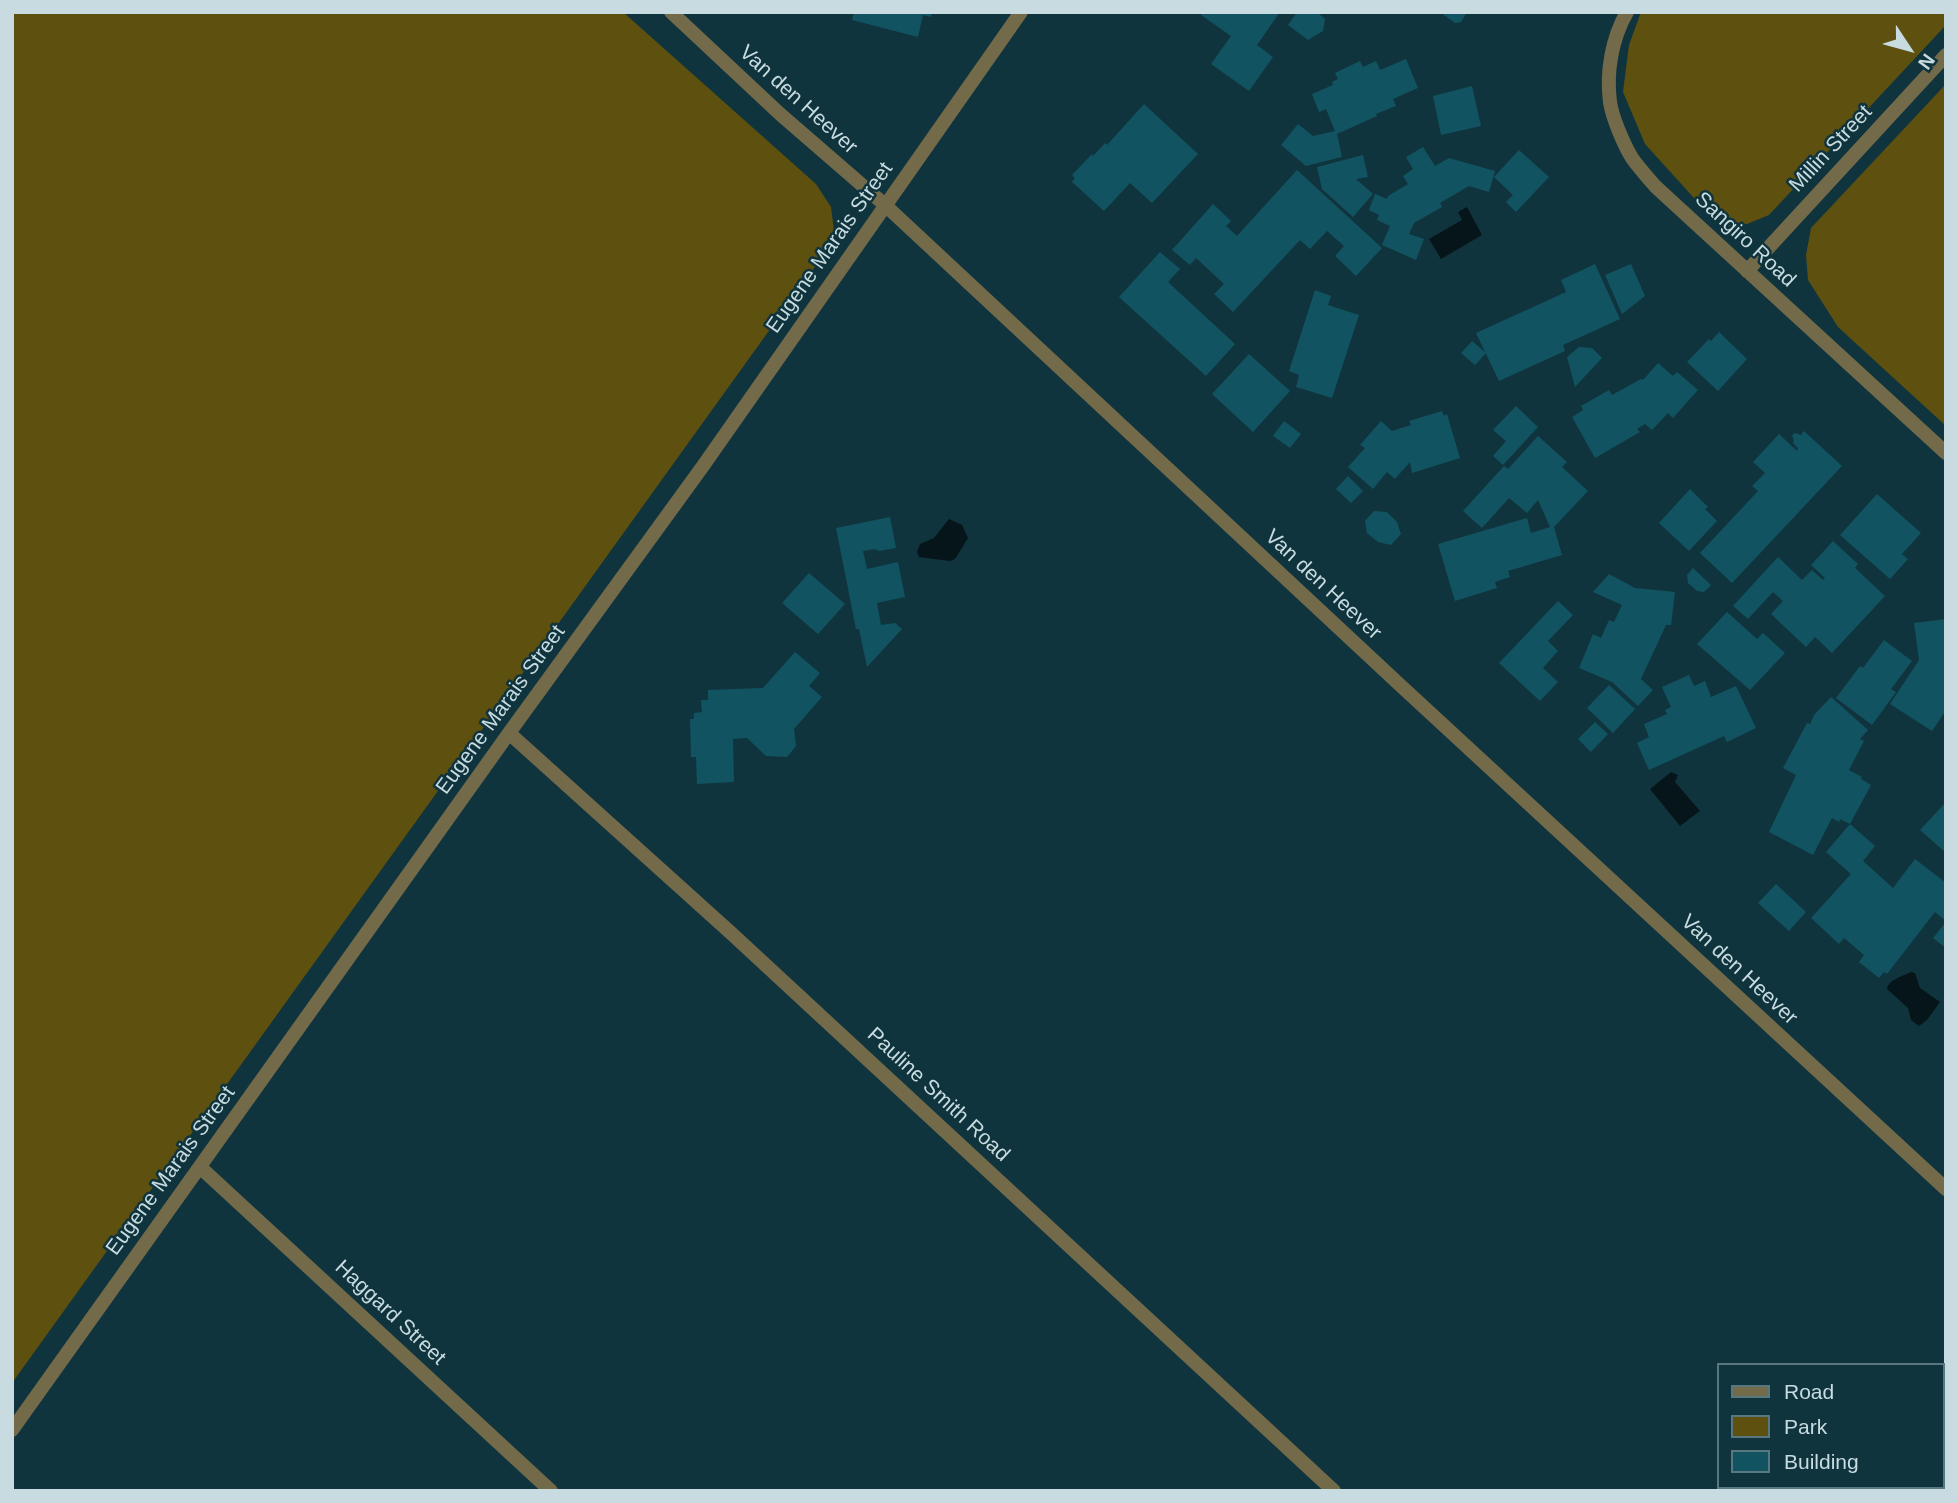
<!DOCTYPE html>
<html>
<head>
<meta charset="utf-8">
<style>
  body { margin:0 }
  #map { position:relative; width:1958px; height:1503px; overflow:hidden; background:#10343d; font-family:Helvetica,sans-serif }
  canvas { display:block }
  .frame { position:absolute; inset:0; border:14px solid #c7dbe0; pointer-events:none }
  .legend { position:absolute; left:1717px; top:1363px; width:228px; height:126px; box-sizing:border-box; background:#10343d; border:2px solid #59777e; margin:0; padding:9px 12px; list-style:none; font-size:21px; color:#c7dbe0 }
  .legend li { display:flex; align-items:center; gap:14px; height:35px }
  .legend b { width:35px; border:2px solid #59777e }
  .north { position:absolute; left:1874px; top:14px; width:70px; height:70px; -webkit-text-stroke:5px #10343d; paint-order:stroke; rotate:126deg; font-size:19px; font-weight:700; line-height:28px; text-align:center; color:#c7dbe0 }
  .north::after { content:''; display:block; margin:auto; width:24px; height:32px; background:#c7dbe0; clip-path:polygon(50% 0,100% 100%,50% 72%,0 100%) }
</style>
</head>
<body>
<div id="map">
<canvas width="1958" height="1503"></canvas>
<div class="frame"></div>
<ul class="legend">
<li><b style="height:9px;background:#736a4a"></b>Road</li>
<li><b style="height:19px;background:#5e500f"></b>Park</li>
<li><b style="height:19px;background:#125361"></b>Building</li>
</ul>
<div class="north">N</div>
</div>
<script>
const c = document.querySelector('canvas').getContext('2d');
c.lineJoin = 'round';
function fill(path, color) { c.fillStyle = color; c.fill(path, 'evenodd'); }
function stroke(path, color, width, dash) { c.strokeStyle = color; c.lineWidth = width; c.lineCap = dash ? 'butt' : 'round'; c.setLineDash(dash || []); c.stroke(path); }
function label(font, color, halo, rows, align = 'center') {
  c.font = font + ' Helvetica,sans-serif'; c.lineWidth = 5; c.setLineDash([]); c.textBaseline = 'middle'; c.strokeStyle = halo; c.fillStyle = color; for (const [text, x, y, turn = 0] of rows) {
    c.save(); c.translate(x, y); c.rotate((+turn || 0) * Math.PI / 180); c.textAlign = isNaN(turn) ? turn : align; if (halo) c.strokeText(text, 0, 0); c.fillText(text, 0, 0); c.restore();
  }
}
const green = new Path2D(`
  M12 12H623L816 184 831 207 835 239 12 1383Z
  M1641 12H1946V25L1769 215 1747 224 1728 227 1694 198 1645 144 1623 92 1629 45Z
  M1946 84V426L1838 327 1808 280 1806 255 1811 228Z`);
const water = new Path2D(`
  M1467 207 1482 235 1441 259 1429 239 1462 220 1458 212Z
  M949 519 962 525 968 538 955 559 950 561 919 557 917 552 920 544 934 538Z
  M1671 772 1678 775 1675 782 1700 811 1680 826 1650 789Z
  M1911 972 1915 973 1920 988 1940 1002 1927 1020 1919 1026 1911 1020 1908 1008 1887 989C1888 980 1903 976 1911 972Z`);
const building = new Path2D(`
  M854 12H932L931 17 923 15 918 37 852 20Z
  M1202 12H1280L1257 45 1273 57 1249 91 1211 64 1231 36 1201 15Z
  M1297 12H1317L1325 19 1323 31 1308 40 1288 25Z
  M1440 12H1467L1461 22 1455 23Z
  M1406 59 1418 88 1393 99 1396 106 1376 114 1377 116 1337 134 1342 157 1306 166 1281 145 1298 124 1313 136 1335 131 1326 109 1319 112 1312 94 1333 85 1332 82 1338 79 1335 73 1360 61 1363 67 1376 61 1380 70Z
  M1472 86 1481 126 1441 135 1433 96Z
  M1144 104 1198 154 1152 203 1130 183 1104 211 1072 182 1075 178 1072 175 1092 154 1093 156 1105 143 1107 145Z
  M1423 147 1435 166 1449 158 1495 171 1489 192 1469 186 1440 203 1442 207 1414 223 1409 234 1424 239 1416 260 1382 245 1390 226 1377 220 1379 215 1369 210 1375 194 1387 199 1388 196 1408 184 1403 176 1413 169 1406 157Z
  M1519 150 1549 177 1516 212 1506 202 1513 195 1494 177Z
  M1363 155 1368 177 1356 179 1373 194 1353 217 1322 189 1317 167Z
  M1297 170 1382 248 1356 276 1335 256 1344 246 1327 231 1310 249 1300 240 1233 312 1214 294 1224 284 1196 258 1190 265 1172 250 1213 204 1231 221 1226 226 1237 236Z
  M1160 252 1180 269 1168 282 1235 344 1206 376 1119 297Z
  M1595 264 1620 319 1563 345 1565 351 1499 381 1476 333 1566 292 1561 280Z
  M1631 264 1645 296 1622 314 1605 275Z
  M1315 290 1331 296 1328 305 1359 315 1332 398 1296 387 1299 375 1289 371Z
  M1719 332 1747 359 1718 391 1687 362 1709 339 1711 341Z
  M1472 341 1486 353 1475 365 1461 353Z
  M1579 347 1592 348 1602 358 1575 387 1567 357Z
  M1249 354 1290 391 1253 432 1212 394Z
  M1658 363 1673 376 1677 372 1698 390 1673 418 1668 413 1652 430 1645 424 1637 429 1640 432 1595 458 1572 417 1583 410 1581 406 1609 390 1612 395 1641 379 1643 380Z
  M1516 406 1538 427 1503 465 1493 456 1506 441 1493 430Z
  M1442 411 1444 416 1447 414 1460 458 1412 473 1410 462 1395 479 1387 472 1373 489 1348 467 1365 448 1360 445 1381 421 1392 431 1411 425 1409 421Z
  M1284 421 1301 434 1290 448 1273 436Z
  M1804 431 1842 466 1732 583 1700 553 1758 491 1752 486 1765 473 1753 462 1779 434 1797 451 1798 448 1793 443 1794 441 1792 435 1795 433 1801 435Z
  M1538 436 1567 462 1562 467 1588 491 1554 527 1562 555 1508 571 1510 577 1495 582 1497 588 1455 601 1438 544 1527 518 1531 533 1550 527 1538 500 1527 513 1509 498 1482 528 1463 511 1504 466 1508 469Z
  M1348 476 1363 491 1351 503 1336 489Z
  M1690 489 1708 507 1705 509 1717 521 1689 551 1659 523Z
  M1877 494 1921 533 1902 554 1908 559 1890 579 1840 535Z
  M1374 511 1387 512 1397 522 1401 534 1391 545 1378 542 1367 533 1365 521Z
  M890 517 896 548 879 551 875 549 863 551 867 569 898 562 905 597 877 603 881 625 895 623 902 629 867 667 859 629H856L836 528Z
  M1833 541 1858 564 1855 568 1885 596 1832 653 1815 637 1806 647 1771 614 1783 601 1773 592 1748 619 1733 606 1778 557 1802 580 1812 570 1823 580 1825 578 1811 565Z
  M1693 568 1711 585 1704 592 1697 591 1688 583 1687 575Z
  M809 573 845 604 818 634 782 603Z
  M1609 574 1635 588 1675 592 1671 625H1666L1641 679 1653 690 1638 706 1612 682 1579 668 1593 634 1601 638 1609 620 1614 622 1622 605 1593 592Z
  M1558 601 1573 615 1548 641 1558 651 1543 668 1558 682 1540 701 1499 663Z
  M1727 612 1757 639 1763 633 1785 653 1750 690 1697 644Z
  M1946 619V710L1932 731 1890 704 1919 660 1914 623Z
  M1884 640 1912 661 1891 689 1896 692 1872 725 1836 698 1860 666 1863 668Z
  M795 652 820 673 809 686 822 697 794 729 796 746 787 757 766 756 747 738 733 739 734 782 697 784 696 757H691L690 719H694V713L702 712 701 700H708V690L763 688Z
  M1689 675 1694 686 1705 681 1711 697 1736 686 1756 728 1727 742 1724 736 1649 770 1637 743 1649 737 1644 724 1667 714 1665 710 1671 707 1662 687Z
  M1609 685 1635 709 1613 733 1587 708Z
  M1831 697 1868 730 1860 739 1864 741 1849 770 1862 777 1861 779 1871 785 1850 824 1875 846 1863 861 1893 888 1915 859 1946 883V921L1935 912 1887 974 1884 972 1879 978 1859 962 1864 955 1844 938 1839 944 1811 918 1851 874 1826 852 1850 824 1840 819 1839 822 1832 818 1813 855 1769 832 1796 775 1783 768 1807 723 1810 724 1814 715Z
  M1595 722 1608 734 1591 752 1578 739Z
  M1946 802V853L1920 830Z
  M1776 884 1806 912 1789 931 1758 903Z
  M1946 922V948L1933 938Z`);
const minor = new Path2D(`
  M671 12 780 114 885 205 1400 685 1946 1189
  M1627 12C1612 38 1606 72 1610 102 1612 117 1624 145 1632 158 1639 168 1648 178 1656 187L1946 453
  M1747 271 1946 55
  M509 733 731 933 1334 1491
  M200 1167 551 1491
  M12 1430 509 733 703 466 1021 12`);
const streetNames = [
  ["Van den Heever",798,100,42],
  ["Millin Street",1831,149,-47],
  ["Sangiro Road",1745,240,43],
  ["Eugene Marais Street",830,248,-55],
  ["Van den Heever",1323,585,43],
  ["Eugene Marais Street",501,710,-54],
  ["Van den Heever",1739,970,43],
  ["Pauline Smith Road",938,1095,43],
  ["Eugene Marais Street",171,1171,-54],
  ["Haggard Street",390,1313,43]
];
fill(green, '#5e500f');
fill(water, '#061519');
fill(building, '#125361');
stroke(minor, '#736a4a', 14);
label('21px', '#c7dbe0', '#10343d', streetNames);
</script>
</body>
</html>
